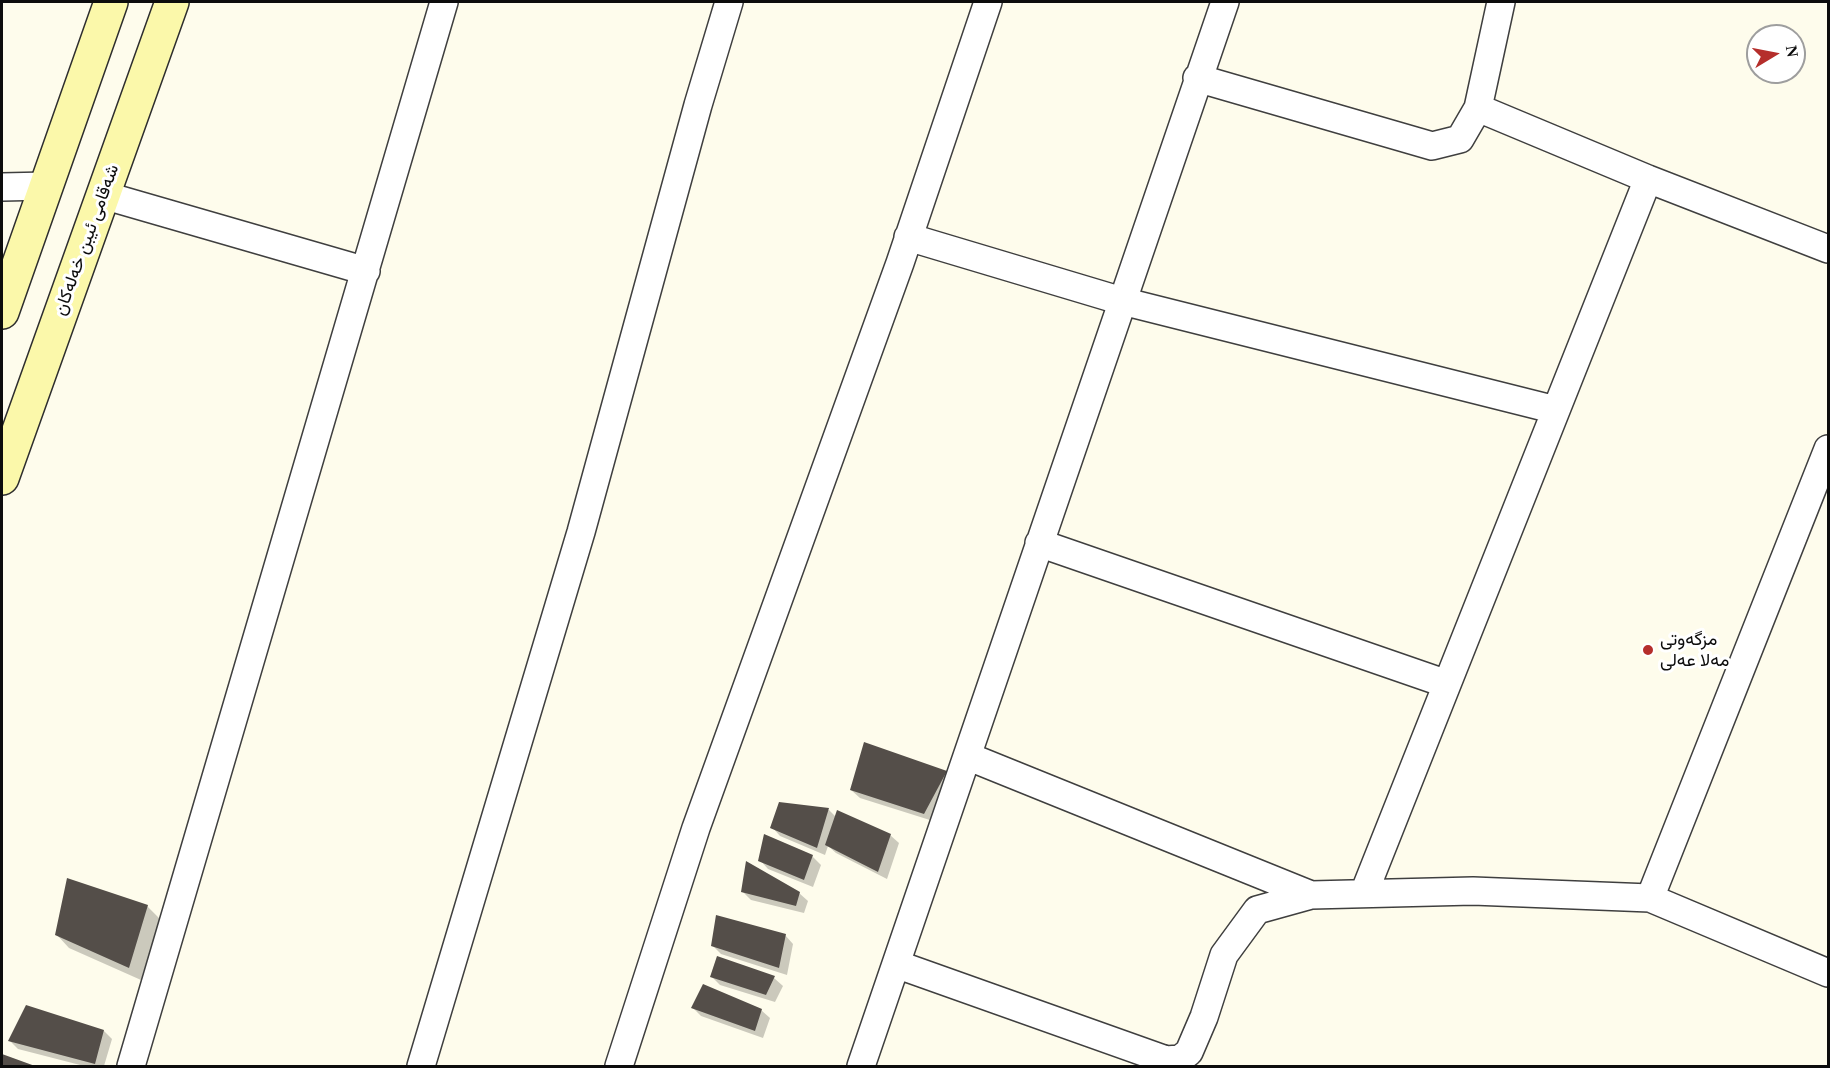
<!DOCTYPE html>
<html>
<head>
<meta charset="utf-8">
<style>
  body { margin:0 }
  #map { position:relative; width:1830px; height:1068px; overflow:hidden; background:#fefcec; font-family:"Times New Roman",serif }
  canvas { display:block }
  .frame { position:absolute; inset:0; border:3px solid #0c0c0c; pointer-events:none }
  .north { position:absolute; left:1746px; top:24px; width:60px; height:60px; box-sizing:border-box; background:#fff; border:2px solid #9e9e9e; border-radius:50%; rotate:80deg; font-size:16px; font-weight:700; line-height:24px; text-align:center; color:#0c0c0c }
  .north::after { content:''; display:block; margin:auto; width:21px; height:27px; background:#b52e2b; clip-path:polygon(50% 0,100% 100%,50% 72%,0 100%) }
</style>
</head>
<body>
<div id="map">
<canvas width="1830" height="1068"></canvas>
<div class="frame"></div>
<div class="north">N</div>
</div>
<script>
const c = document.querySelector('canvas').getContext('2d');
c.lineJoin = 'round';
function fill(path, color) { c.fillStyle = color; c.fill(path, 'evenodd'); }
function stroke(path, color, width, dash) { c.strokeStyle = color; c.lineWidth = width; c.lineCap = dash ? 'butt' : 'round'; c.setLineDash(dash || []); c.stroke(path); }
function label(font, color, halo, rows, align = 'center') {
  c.font = font + ' "Times New Roman",Vazirmatn,serif'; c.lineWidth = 6; c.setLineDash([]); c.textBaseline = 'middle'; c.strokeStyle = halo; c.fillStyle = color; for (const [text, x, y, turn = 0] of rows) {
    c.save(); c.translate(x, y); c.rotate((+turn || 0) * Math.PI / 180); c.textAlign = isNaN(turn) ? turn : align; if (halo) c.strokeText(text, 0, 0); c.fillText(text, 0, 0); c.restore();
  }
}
const shadow = new Path2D(`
  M946 772 954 780 933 821 860 798 851 790Z
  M780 804 829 810 836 817 890 835 899 843 887 879 836 853 828 846 825 855 780 836 772 827Z
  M812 856 821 865 813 887 768 869 760 860Z
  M742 891 799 893 808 901 804 913 751 900Z
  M147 906 160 919 141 980 69 948 57 935Z
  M785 935 793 944 787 975 721 954 713 946Z
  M718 958 774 978 783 986 775 1002 720 985 712 977Z
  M693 1008 761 1010 770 1018 763 1038 701 1016Z
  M104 1031 112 1039 104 1066H84L18 1049 10 1041Z
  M2 1056 31 1066H2Z`);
const building = new Path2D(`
  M864 742 947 771 924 814 850 790Z
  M779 802 829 808 817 848 770 828Z
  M837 810 891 834 878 872 825 845Z
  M764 834 813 855 804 880 758 861Z
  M746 861 800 892 796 906 741 892Z
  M67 878 148 905 129 968 55 935Z
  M716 915 786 934 779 968 711 946Z
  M717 956 775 976 766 995 710 977Z
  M703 984 762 1009 755 1031 691 1008Z
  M26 1005 104 1030 95 1064 8 1041Z
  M2 1054 35 1066H2Z`);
const street = new Path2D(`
  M1197 78 1432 146 1460 139 1478 108 1501 2
  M1478 108 1648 179 1828 249
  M2 187 47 186
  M103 195 366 271
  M908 237 1122 301 1556 410
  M1039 543 1447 684
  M967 756 1311 895 1473 891 1650 898 1828 973
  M1364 893 1648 179
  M1650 898 1828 449
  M896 964 1166 1060 1180 1059 1189 1052 1204 1017 1224 955 1257 910 1311 895
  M131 1066 444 2
  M421 1066 581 532 698 105 729 2
  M619 1066 696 828 900 263 988 2
  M861 1066 1225 2`);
const secondary = new Path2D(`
  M2 312 111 2
  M2 478 172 2`);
const markers = [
  [1648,650,6,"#b52e2b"]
];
const streetNames = [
  ["شەقامی ئیبن خەلەکان",87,240,-70]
];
const poiNames = [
  ["مزگەوتی",1660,640],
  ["مەلا عەلی",1660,661]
];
fill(shadow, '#0003');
fill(building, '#544e49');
stroke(street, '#3f3f3f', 30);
stroke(secondary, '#2e2e2e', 36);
stroke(street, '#fff', 27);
stroke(secondary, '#fbf8aa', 33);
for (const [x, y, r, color] of markers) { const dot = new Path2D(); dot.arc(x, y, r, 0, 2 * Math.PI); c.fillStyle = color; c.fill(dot); stroke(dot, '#fff', 2); }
label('18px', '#0c0c0c', '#fff', streetNames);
label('18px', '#0c0c0c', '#fff', poiNames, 'left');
</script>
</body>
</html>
